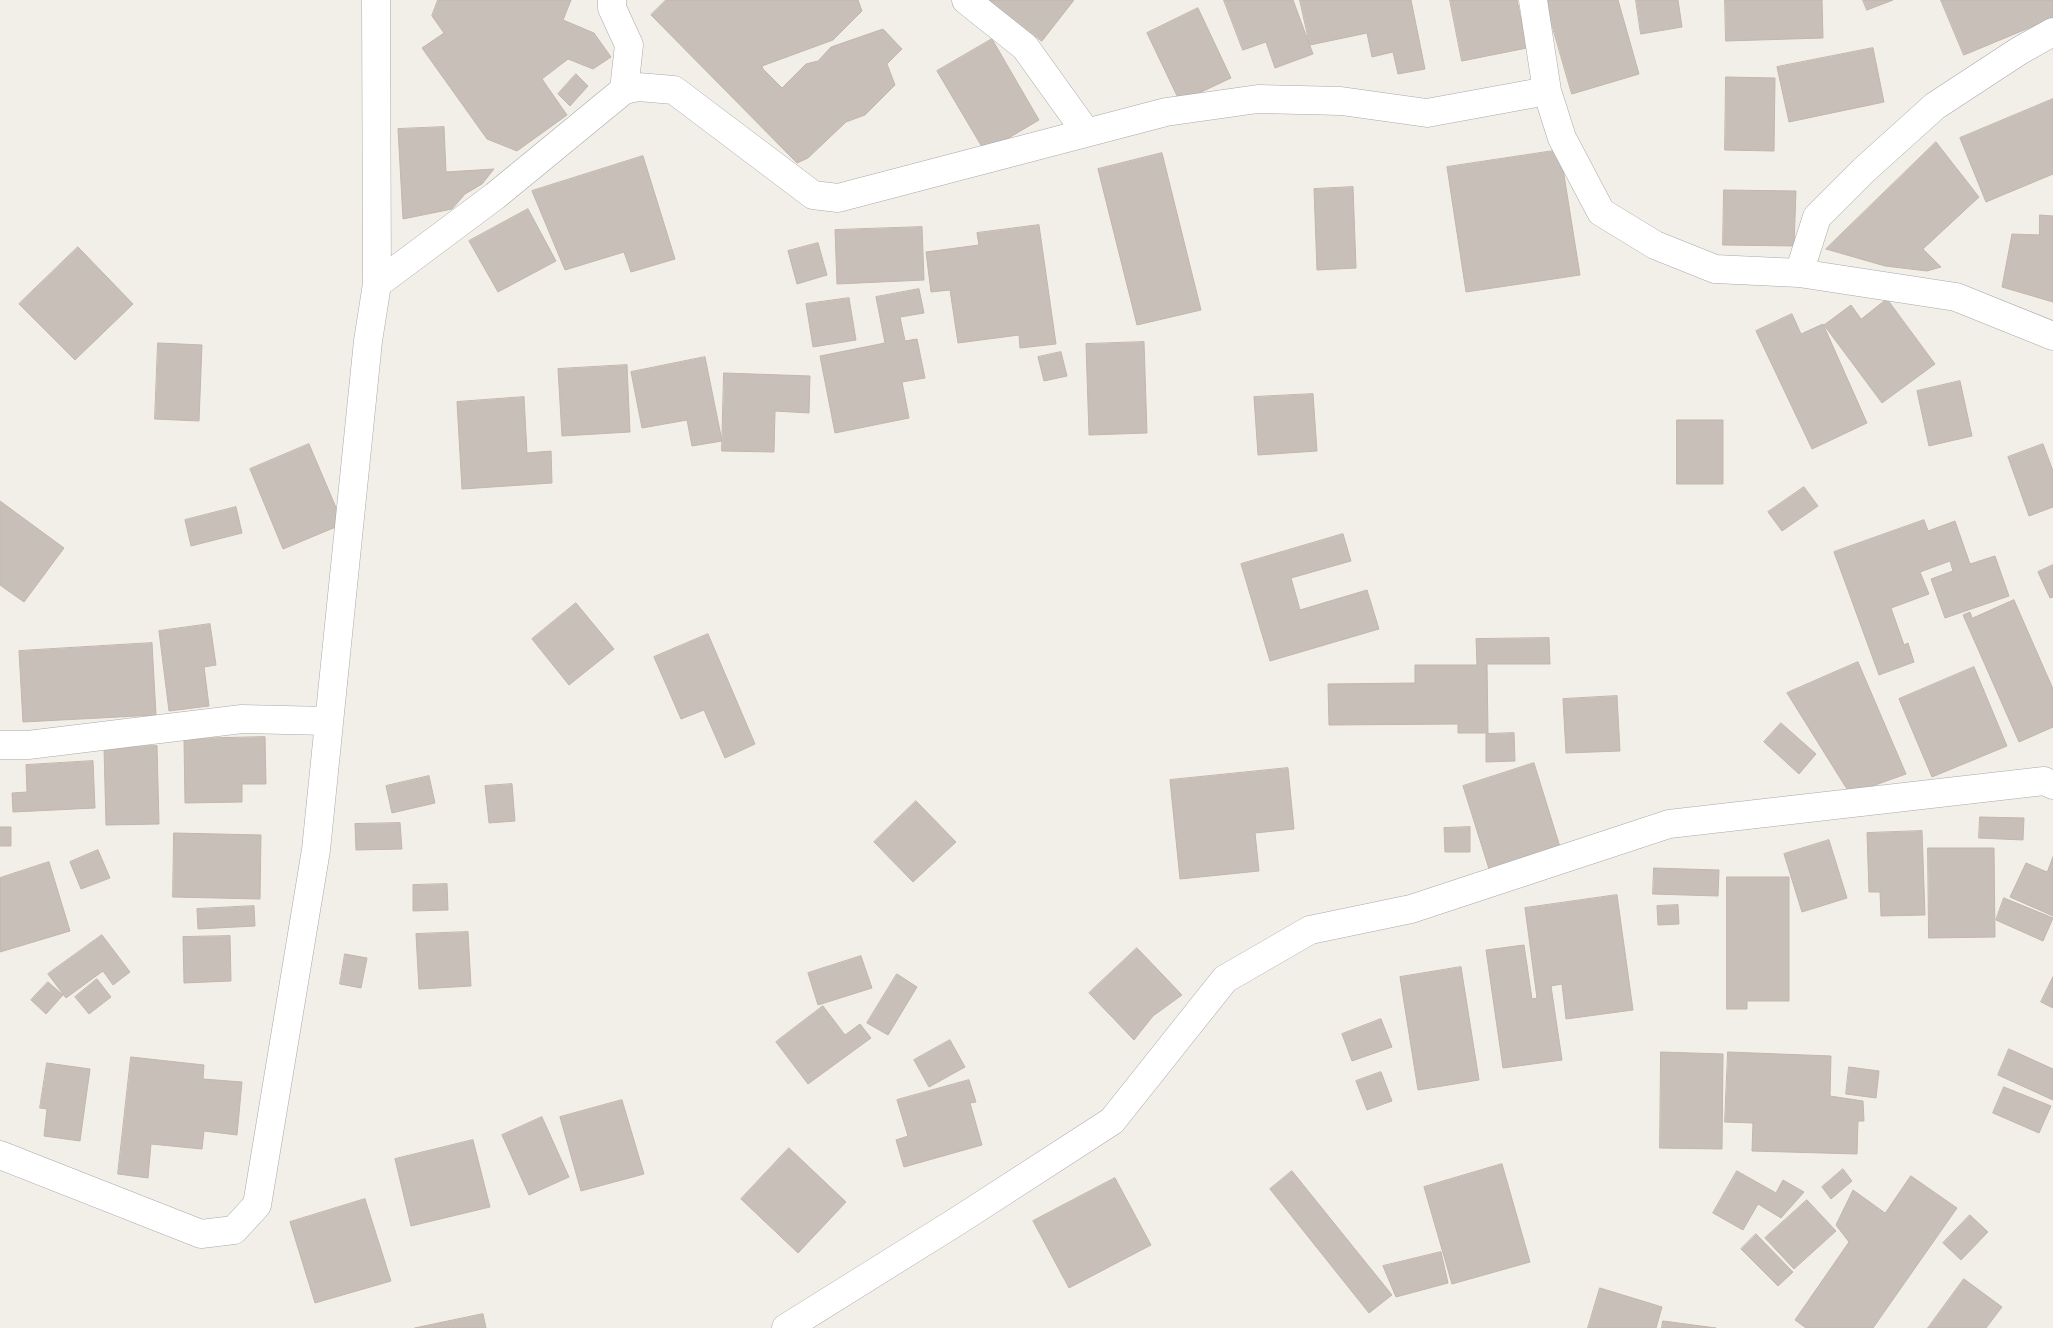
<!DOCTYPE html>
<html>
<head>
<meta charset="utf-8">
<style>
  body { margin:0 }
  canvas { display:block; background:#f2efe9 }
</style>
</head>
<body>
<canvas width="2053" height="1328"></canvas>
<script>
const c = document.querySelector('canvas').getContext('2d');
c.lineJoin = 'round';
function fill(path, color) { c.fillStyle = color; c.fill(path, 'evenodd'); }
function stroke(path, color, width, dash) { c.strokeStyle = color; c.lineWidth = width; c.lineCap = dash ? 'butt' : 'round'; c.setLineDash(dash || []); c.stroke(path); }
const building = new Path2D(`
  M438 0H571L563 20 594 33 611 57 593 69 568 59 542 79 567 115 517 151 487 139 422 48 444 33 432 16Z
  M666 0H858L862 11 833 40 762 66 763 69 782 88 806 64 818 61 831 47 883 29 902 49 887 64 895 85 865 115 846 122 808 158 797 163 651 15Z
  M989 0H1074L1042 41Z
  M1224 0H1293L1313 54 1275 68 1266 42 1243 50Z
  M1300 0H1411L1425 69 1398 74 1393 52 1372 57 1367 33 1310 45Z
  M1450 0H1517L1527 48 1462 61Z
  M1545 0H1618L1639 74 1572 94Z
  M1636 0H1678L1682 27 1641 34Z
  M1725 0H1822L1823 38 1726 41Z
  M1863 0H1893L1867 10Z
  M1941 0H2053V18L1964 55Z
  M1198 8 1231 78 1180 102 1147 33Z
  M992 39 1039 120 985 152 937 71Z
  M1873 48 1884 102 1789 122 1777 67Z
  M576 74 588 86 570 106 558 94Z
  M1726 77 1775 78 1774 151 1725 150Z
  M2053 99V174L1986 202 1960 138Z
  M444 127 446 172 494 169 482 184 465 194 452 209 403 219 398 129Z
  M1936 142 1979 197 1923 249 1941 267 1927 271 1885 266 1826 249Z
  M1560 150 1580 275 1466 292 1447 167Z
  M1162 153 1201 310 1137 325 1098 169Z
  M643 156 675 259 631 272 624 252 565 270 532 191Z
  M1353 187 1356 268 1317 270 1314 189Z
  M1724 190 1796 191 1794 246 1723 245Z
  M528 209 556 261 498 292 469 241Z
  M2040 215 2053 216V302L2002 287 2012 234 2039 235Z
  M1039 225 1056 344 1020 348 1019 335 958 343 950 290 931 292 926 252 979 245 977 233Z
  M922 227 924 280 837 284 835 230Z
  M818 243 827 275 797 284 788 251Z
  M78 247 133 304 75 360 19 304Z
  M919 289 924 313 900 317 905 341 917 339 925 378 902 382 909 418 835 433 820 356 885 343 876 297Z
  M849 298 856 340 813 347 806 304Z
  M1887 299 1935 364 1882 403 1824 325 1851 305 1861 319Z
  M1792 314 1801 334 1823 324 1867 423 1812 449 1756 331Z
  M1144 342 1147 433 1089 435 1086 344Z
  M158 343 202 345 199 421 155 419Z
  M1061 352 1067 376 1044 381 1038 357Z
  M705 357 722 441 692 446 687 420 642 428 631 372Z
  M627 365 630 432 562 436 558 369Z
  M724 373 810 376 809 413 775 411 774 452 722 451Z
  M1960 381 1972 436 1929 446 1917 391Z
  M1313 394 1317 451 1258 455 1254 397Z
  M524 397 527 453 551 451 552 483 462 489 457 402Z
  M1677 420H1723V484H1677Z
  M309 444 343 524 283 549 250 469Z
  M2043 444 2053 471V507L2029 516 2008 457Z
  M1804 487 1818 506 1782 531 1768 512Z
  M0 501 64 548 24 602 0 585Z
  M236 507 242 533 191 546 185 520Z
  M1924 520 1928 531 1955 521 1970 564 1995 556 2009 596 1945 618 1931 579 1953 571 1950 561 1920 572 1929 594 1891 608 1904 645 1908 643 1914 662 1879 675 1834 552Z
  M1343 534 1351 561 1291 578 1300 610 1367 590 1379 629 1270 661 1241 564Z
  M2053 565V597L2050 598 2038 572Z
  M2014 600 2053 689V727L2019 742 1963 615 1970 612 1972 618Z
  M576 603 614 649 569 685 532 639Z
  M210 624 216 665 204 667 209 706 169 711 159 631Z
  M708 634 755 744 725 758 704 710 681 719 654 657Z
  M1549 638 1550 664H1487L1488 733H1458V724L1329 725 1328 684 1415 683V665H1477L1476 639Z
  M152 643 156 715 23 722 19 651Z
  M1858 662 1906 774 1850 794 1787 693Z
  M1974 667 2007 746 1932 777 1899 699Z
  M1617 696 1620 751 1566 753 1563 699Z
  M1781 723 1816 754 1799 774 1764 742Z
  M1514 733 1515 761 1486 762V734Z
  M265 737 266 784H242V802L185 803 184 739Z
  M157 746 159 824 106 825 104 747Z
  M93 761 95 808 13 812 12 793 27 792 26 765Z
  M1534 763 1560 847 1489 869 1463 786Z
  M1288 768 1294 829 1255 833 1259 871 1180 879 1170 780Z
  M429 776 435 803 392 813 386 786Z
  M512 784 515 821 489 823 485 786Z
  M916 801 956 842 913 882 874 842Z
  M1980 817 2024 818 2023 840 1979 838Z
  M400 823 402 849 356 850 355 824Z
  M0 827H11V846H0Z
  M1470 827V852H1445L1444 828Z
  M1922 831 1925 915 1881 916 1880 892H1869L1867 833Z
  M174 833 261 835 260 899 173 897Z
  M1829 840 1847 898 1802 912 1784 854Z
  M1928 848H1994L1995 937 1929 938Z
  M98 850 110 878 81 889 70 862Z
  M2053 857V916L2010 897 2026 863 2047 872Z
  M49 862 70 931 0 952V878Z
  M1654 868 1719 870 1718 896 1653 894Z
  M1727 877H1789V1001H1747V1009H1727Z
  M447 884 448 910 413 911V885Z
  M1617 895 1633 1010 1566 1019 1562 984 1551 986 1562 1060 1503 1068 1486 950 1524 945 1532 999 1537 998 1525 908Z
  M2004 898 2053 918 2043 941 1996 920Z
  M1678 905 1679 924 1658 925 1657 906Z
  M254 906 255 926 198 929 197 909Z
  M468 932 471 986 419 989 416 934Z
  M102 935 130 972 113 985 103 971 66 998 48 974Z
  M230 936 231 981 184 983 183 937Z
  M1137 948 1182 995 1153 1016 1134 1040 1089 993Z
  M345 954 367 958 361 988 340 984Z
  M861 956 872 988 818 1005 808 973Z
  M1461 967 1479 1080 1418 1090 1400 977Z
  M897 974 917 987 888 1035 867 1023Z
  M2053 977V1008L2041 1002Z
  M97 979 111 997 89 1014 75 997Z
  M48 982 63 995 46 1014 31 1000Z
  M823 1006 845 1035 860 1024 871 1038 808 1084 776 1042Z
  M1381 1019 1392 1047 1352 1061 1342 1034Z
  M950 1040 965 1067 929 1087 914 1060Z
  M2009 1049 2053 1069V1100L1998 1075Z
  M1661 1052 1723 1054 1722 1149 1660 1148Z
  M1728 1052 1831 1056 1830 1096 1863 1101 1864 1121H1858L1857 1154 1752 1151 1753 1123 1725 1122Z
  M131 1057 204 1065 203 1079 242 1082 237 1135 204 1131 202 1149 151 1144 148 1178 118 1174Z
  M47 1063 90 1069 80 1141 44 1136 47 1109 40 1108Z
  M1849 1067 1879 1071 1876 1098 1846 1094Z
  M1381 1072 1392 1101 1367 1110 1356 1081Z
  M969 1080 976 1102 970 1103 982 1145 904 1167 896 1140 908 1136 897 1100Z
  M2004 1087 2051 1106 2039 1133 1993 1113Z
  M622 1100 644 1174 581 1191 560 1117Z
  M542 1117 569 1177 529 1195 502 1135Z
  M473 1140 490 1207 411 1226 395 1159Z
  M789 1148 846 1202 798 1253 741 1199Z
  M1502 1164 1530 1262 1452 1284 1424 1187Z
  M1843 1169 1852 1181 1831 1199 1822 1187Z
  M1292 1171 1392 1295 1369 1313 1270 1189Z
  M1737 1171 1776 1193 1783 1180 1804 1192 1781 1218 1758 1204 1743 1230 1713 1213Z
  M1911 1176 1957 1208 1873 1328H1806L1795 1320 1849 1242 1836 1225 1853 1190 1885 1213Z
  M1115 1178 1151 1245 1069 1288 1033 1221Z
  M365 1199 391 1281 315 1303 290 1222Z
  M1807 1200 1836 1231 1794 1269 1765 1238Z
  M1970 1215 1988 1232 1961 1260 1943 1243Z
  M1756 1234 1793 1272 1778 1286 1741 1249Z
  M1441 1252 1448 1283 1396 1297 1383 1266Z
  M1964 1279 2002 1307 1986 1328H1928Z
  M1600 1288 1662 1307 1656 1328H1588Z
  M483 1314 486 1328H415Z
  M1663 1321 1716 1328H1662Z`);
const street = new Path2D(`
  M612 0V8L629 45 624 90
  M966 0 1025 47 1086 132
  M1533 0 1547 91 1562 138 1601 212 1655 245 1715 269 1799 273 1956 297 2053 336
  M1799 273 1817 217 1864 170 1935 106 2019 51 2053 32
  M377 284 495 196 624 90 638 87 674 90 813 195 838 198 1166 112 1258 99 1341 101 1427 113 1547 91
  M0 745H28L242 719 328 721
  M0 1155 201 1234 234 1230 257 1205 316 850 368 341 377 284 376 0
  M786 1328 959 1220 1112 1121 1225 979 1310 930 1411 909 1669 824 2044 781 2053 785`);
fill(building, '#c7bfb8');
stroke(building, '#c4b6ab', 1);
stroke(street, '#a9a9a9', 29);
stroke(street, '#fff', 28);
</script>
</body>
</html>
